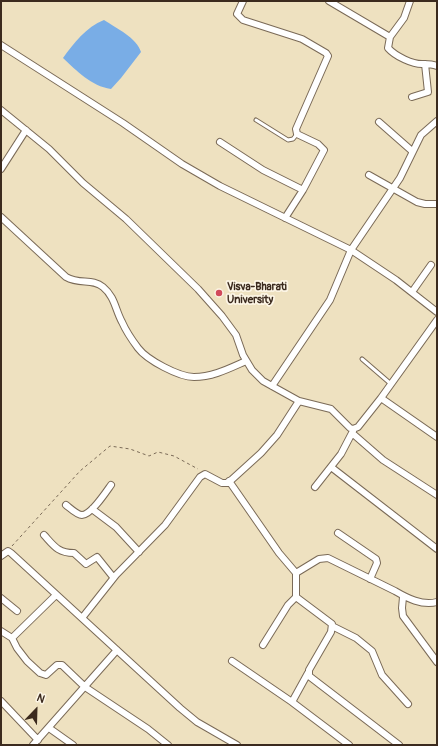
<!DOCTYPE html>
<html>
<head>
<meta charset="utf-8">
<style>
  body { margin:0 }
  #map { position:relative; width:438px; height:746px; overflow:hidden; background:#eee1c0; font-family:Pangolin,sans-serif }
  canvas { display:block }
  .frame { position:absolute; inset:0; border:2px solid #3b2a1e; pointer-events:none }
  .north { position:absolute; left:16px; top:690px; width:40px; height:40px; -webkit-text-stroke:3px #fcf5e5; paint-order:stroke; rotate:23deg; font-size:11px; font-weight:700; line-height:16px; text-align:center; color:#3b2a1e }
  .north::after { content:''; display:block; margin:auto; width:14px; height:18px; background:#3b2a1e; clip-path:polygon(50% 0,100% 100%,50% 72%,0 100%) }
</style>
</head>
<body>
<div id="map">
<canvas width="438" height="746"></canvas>
<div class="frame"></div>
<div class="north">N</div>
</div>
<script>
const c = document.querySelector('canvas').getContext('2d');
c.lineJoin = 'round';
function fill(path, color) { c.fillStyle = color; c.fill(path, 'evenodd'); }
function stroke(path, color, width, dash) { c.strokeStyle = color; c.lineWidth = width; c.lineCap = dash ? 'butt' : 'round'; c.setLineDash(dash || []); c.stroke(path); }
function label(font, color, halo, rows, align = 'center') {
  c.font = font + ' Pangolin,sans-serif'; c.lineWidth = 3.5; c.setLineDash([]); c.textBaseline = 'middle'; c.strokeStyle = halo; c.fillStyle = color; for (const [text, x, y, turn = 0] of rows) {
    c.save(); c.translate(x, y); c.rotate((+turn || 0) * Math.PI / 180); c.textAlign = isNaN(turn) ? turn : align; if (halo) c.strokeText(text, 0, 0); c.fillText(text, 0, 0); c.restore();
  }
}
const water = new Path2D(`
  M104 20C116 28 137 38 141 52L121 78 111 89C91 86 77 71 63 58 74 43 86 27 104 20Z`);
const path = new Path2D(`
  M12 546 80 471 110 446 130 449 149 456 158 452 174 456 198 469`);
const service = new Path2D(`
  M256 120 288 140 293 139 297 134
  M362 359 391 384`);
const minor = new Path2D(`
  M243 1 237 14 243 20 302 39 326 53 328 56 296 129 297 134 318 144 324 150 303 190 285 218
  M329 1 390 37
  M410 1 404 18 390 37 388 48C395 56 413 65 424 64 430 64 432 64 437 66
  M1 45 123 123 182 164 220 186 351 250 400 178 421 135 437 121
  M412 97 428 92 425 64
  M1 110 49 149 83 183 126 219 198 289 222 316 236 335 243 355 252 370 263 381 299 401 277 435 261 453 228 483H222L205 474 200 477 165 525 116 575 82 618
  M379 122 412 151
  M220 142 263 170 303 190
  M1 169 26 130
  M369 175 417 202 425 204H437
  M1 217 66 277C80 285 92 278 103 287 115 297 115 309 122 322 126 331 132 340 138 348 147 360 179 377 194 377 213 377 230 368 246 361
  M412 292 431 265
  M272 386 330 300 351 250 396 280 437 312
  M381 398 437 320
  M299 401 331 409 350 428 353 429 358 427 381 398 437 437
  M352 433 383 460 437 495
  M331 467 437 549
  M229 481 279 553 296 573V597L332 624 331 632 309 670V676L399 745
  M315 487 341 454 353 431
  M66 505C70 508 77 515 82 515 91 515 106 492 111 485
  M92 509 116 527 139 552
  M338 533 376 559 377 563 370 579
  M44 535C54 546 58 553 74 553L86 564 97 557 113 577
  M1 556 8 551 11 553 180 708 197 722 237 745
  M296 573 319 559 328 558 395 591C407 598 422 606 437 602
  M403 597 402 608 403 616 437 662
  M1 598 17 611
  M332 626 356 638 372 651 382 675 408 704
  M1 631 12 638 17 648 27 661 40 673 46 675 57 665H62L85 687 148 729 168 745
  M12 638 56 595
  M263 645 288 605 296 597
  M232 661 292 702 349 745
  M1 701 38 740
  M292 702 308 673
  M49 728 73 745
  M33 745 117 650`);
const markers = [
  [219,293,4,"#d1495b"]
];
const poiNames = [
  ["Visva-Bharati",227,287],
  ["University",227,300]
];
fill(water, '#79ade6');
stroke(service, '#7a6a57', 5);
stroke(minor, '#7a6a57', 8);
stroke(path, '#7a6a57', 1, [3, 3]);
stroke(service, '#fff', 3);
stroke(minor, '#fff', 6);
for (const [x, y, r, color] of markers) { const dot = new Path2D(); dot.arc(x, y, r, 0, 2 * Math.PI); c.fillStyle = color; c.fill(dot); stroke(dot, '#fcf5e5', 1.5); }
label('bold 11px', '#3b2a1e', '#fcf5e5', poiNames, 'left');
</script>
</body>
</html>
